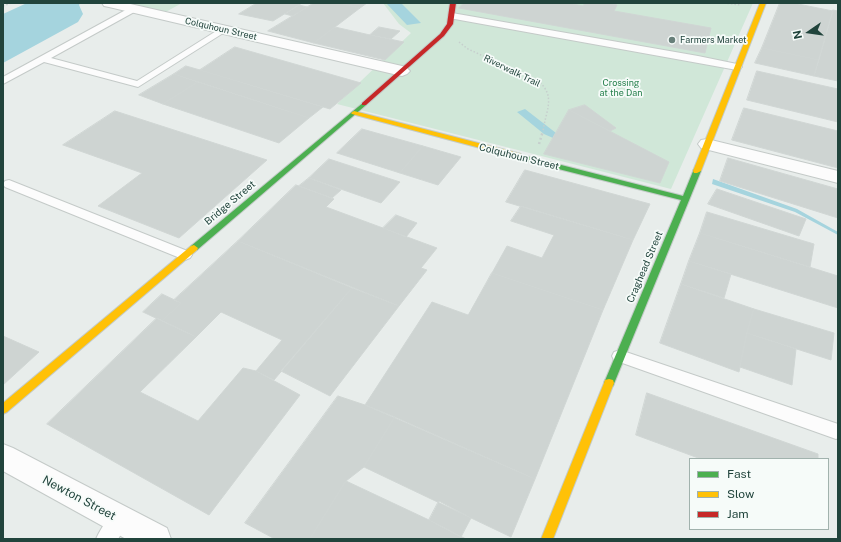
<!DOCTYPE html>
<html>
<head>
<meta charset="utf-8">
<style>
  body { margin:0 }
  #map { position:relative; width:841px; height:542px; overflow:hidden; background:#e8edeb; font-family:"Public Sans",sans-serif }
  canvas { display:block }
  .frame { position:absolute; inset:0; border:4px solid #21443c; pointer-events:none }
  .legend { position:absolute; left:689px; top:458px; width:140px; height:72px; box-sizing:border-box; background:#f6fbf9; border:1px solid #a1b2ad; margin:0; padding:5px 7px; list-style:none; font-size:12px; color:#21443c }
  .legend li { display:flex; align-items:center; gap:8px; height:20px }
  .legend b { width:20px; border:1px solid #a1b2ad }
  .north { position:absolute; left:789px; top:12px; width:40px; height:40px; -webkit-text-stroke:3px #f6fbf9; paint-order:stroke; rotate:257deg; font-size:11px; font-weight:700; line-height:16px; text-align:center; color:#21443c }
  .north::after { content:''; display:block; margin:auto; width:14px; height:18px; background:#21443c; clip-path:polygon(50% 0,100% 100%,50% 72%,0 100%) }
</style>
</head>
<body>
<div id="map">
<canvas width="841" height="542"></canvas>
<div class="frame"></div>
<ul class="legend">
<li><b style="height:5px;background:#4caf50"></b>Fast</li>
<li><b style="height:5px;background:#ffc107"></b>Slow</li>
<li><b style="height:5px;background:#c62828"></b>Jam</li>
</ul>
<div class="north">N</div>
</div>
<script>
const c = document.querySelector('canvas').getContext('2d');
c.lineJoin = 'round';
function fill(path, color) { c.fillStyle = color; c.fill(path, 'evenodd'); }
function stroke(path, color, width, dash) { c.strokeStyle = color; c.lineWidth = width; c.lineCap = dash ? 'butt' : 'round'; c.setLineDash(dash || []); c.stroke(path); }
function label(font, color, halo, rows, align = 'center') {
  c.font = font + ' "Public Sans",sans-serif'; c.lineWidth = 3.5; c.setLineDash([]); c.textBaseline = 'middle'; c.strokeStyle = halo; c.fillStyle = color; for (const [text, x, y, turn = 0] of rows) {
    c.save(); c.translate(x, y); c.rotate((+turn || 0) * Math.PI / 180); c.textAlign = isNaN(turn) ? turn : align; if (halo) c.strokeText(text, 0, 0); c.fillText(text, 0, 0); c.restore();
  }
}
const green = new Path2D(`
  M119 3H182L162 14Z
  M383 3H753L671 189 337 104 411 33 399 24Z`);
const water = new Path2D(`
  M27 3H80L79 5 83 14 78 22 3 63V14Z
  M386 3H401L421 23 407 25Z
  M525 109 556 133 553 138 544 134 517 112Z
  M713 179 797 209 838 232V235L795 212 712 184Z`);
const building = new Path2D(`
  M257 3H302L273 21 239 14Z
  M314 3H339L360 8 314 43 268 31Z
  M339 3H367L360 8Z
  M464 3H568L583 6 585 3H608L617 5 614 11 711 28 705 53 459 8Z
  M780 3H793L833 11 819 60 762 48Z
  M299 5 307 7 293 16 285 14Z
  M833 10 838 11V81L814 76Z
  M335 27 370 35 404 42 385 60 314 43Z
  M379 27 400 31 391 39 370 35Z
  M235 47 361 83 330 109 200 70Z
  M762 48 819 60 814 76 755 63Z
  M186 66 200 70 323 107 309 118 174 74Z
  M757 71 838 89V122L747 100Z
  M174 74 198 82 163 104 139 95Z
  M198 82 309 118 279 143 163 104Z
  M585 105 616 128 610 131 569 110Z
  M744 108 838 131V168L732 140Z
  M569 110 669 162 660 183 544 154Z
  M115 111 267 160 179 238 98 206 142 173 63 145Z
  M362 129 423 146 400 173 337 153Z
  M423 146 461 157 438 185 400 173Z
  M728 158 838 189V218L720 181Z
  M329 159 400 182 381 203 309 178Z
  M525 170 650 204 633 240 506 202Z
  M309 178 341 190 332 198 299 186Z
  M296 185 334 199 326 207 437 248 421 268 427 270 399 306 238 241Z
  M717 189 806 219 799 236 708 204Z
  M521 206 633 240 603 310 492 273 507 246 542 258 554 235 511 221Z
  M707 212 814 244 810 267 700 233Z
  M396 215 417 223 406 237 383 228Z
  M700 233 838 276V308L689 261Z
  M238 241 352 288 274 380 256 371 282 340 221 312 196 337 162 321 181 303 174 300Z
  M689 261 731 274 724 298 681 284Z
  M492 273 603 310 535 479 365 405 432 302 468 315Z
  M681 284 754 309 747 333 739 372 660 343Z
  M352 288 399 306 330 396 281 371Z
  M162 294 181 303 162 321 143 312Z
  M754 309 834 333 831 360 747 333Z
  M157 318 196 337 140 392 198 421 243 368 256 371 300 395 209 515 47 424Z
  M747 333 796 349 792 385 740 367Z
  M3 336 39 352 3 385Z
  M647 393 818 454V459H701L636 435Z
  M338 396 365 405 395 417 364 467 346 481 310 539H275L245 523Z
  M395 417 535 479 511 537 364 467Z
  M346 481 429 520 466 539H310Z
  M439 501 471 518 461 537 429 520Z`);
const pathFar1 = new Path2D(`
  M724 3 741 5
  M3 6 11 3
  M459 42 468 49 538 81C557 96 545 112 543 132`);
const path = new Path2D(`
  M539 144 543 131`);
const lane = new Path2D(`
  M133 6 136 7 137 9 136 11 51 58 137 81 221 28H227L228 30 138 87 44 62 3 84V77Z
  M452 13 698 56 737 64 742 67 737 70 449 18 448 16Z
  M9 180 190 252 192 255 190 258 185 260 180 258 5 187 3 184 5 181Z
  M620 350 838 424V438L836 439 614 360 612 356 614 352Z
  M120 511 127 513 130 520 118 539H96C101 528 109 515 120 511Z`);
const street = new Path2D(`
  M102 3H126L402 66 407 68 410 71 407 74 402 76 109 7 104 6Z
  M707 139 838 171V183L701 148 698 144 701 140Z
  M3 444 13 448 167 528 171 539H126L3 471Z`);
const fast = new Path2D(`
  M364 102 366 103V105L197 250H191L190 248 191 246Z
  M515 154H518L683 196 694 169H697L701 171 613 386 609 387 605 386 604 383 681 200 515 158Z`);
const slow = new Path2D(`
  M760 3H766L701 171 697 173H694L693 171Z
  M354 111 521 154 522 156 518 158 352 114 351 113Z
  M194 245 198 248 197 250 7 412 3 414V403L191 246Z
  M609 379 613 380 614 383 553 539H541L604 383 605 380Z`);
const jam = new Path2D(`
  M450 3H456L453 24 444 36 366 105H362V103L440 34 447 24Z`);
const markers = [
  [672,40,4,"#677f79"]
];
const farStreetnames = [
  ["Colquhoun Street",221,29,13],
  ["Riverwalk Trail",512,71,26]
];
const farPoinames = [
  ["Farmers Market",680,40]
];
const farParknames = [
  ["Crossing",621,83],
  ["at the Dan",621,93]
];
const streetNames = [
  ["Colquhoun Street",519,157,14],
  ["Bridge Street",230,203,-40],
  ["Craghead Street",645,267,-67]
];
const nearStreetnames = [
  ["Newton Street",79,498,28]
];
fill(green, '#d0e7d8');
fill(water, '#a5d4de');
fill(building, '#ced4d2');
stroke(building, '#d0d6d4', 1);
stroke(lane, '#c4cac8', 2);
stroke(street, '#c4cac8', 2);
stroke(fast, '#c3cbc8', 2);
stroke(slow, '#c3cbc8', 2);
stroke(jam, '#c3cbc8', 2);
stroke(pathFar1, '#c6cfcd', 1.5, [1.5, 2]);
stroke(path, '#c6cfcd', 2.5, [2, 2.5]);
fill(lane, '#fcfcfc');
fill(street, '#fcfcfc');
fill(fast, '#4caf50');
fill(slow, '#ffc107');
fill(jam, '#c62828');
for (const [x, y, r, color] of markers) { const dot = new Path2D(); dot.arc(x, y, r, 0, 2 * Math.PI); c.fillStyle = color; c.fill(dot); stroke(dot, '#f6fbf9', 1.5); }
label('9px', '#21443c', '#f6fbf9', farStreetnames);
label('9px', '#21443c', '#f6fbf9', farPoinames, 'left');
label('9px', '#27804d', '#f6fbf9', farParknames);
label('10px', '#21443c', '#f6fbf9', streetNames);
label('12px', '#21443c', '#f6fbf9', nearStreetnames);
</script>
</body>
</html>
